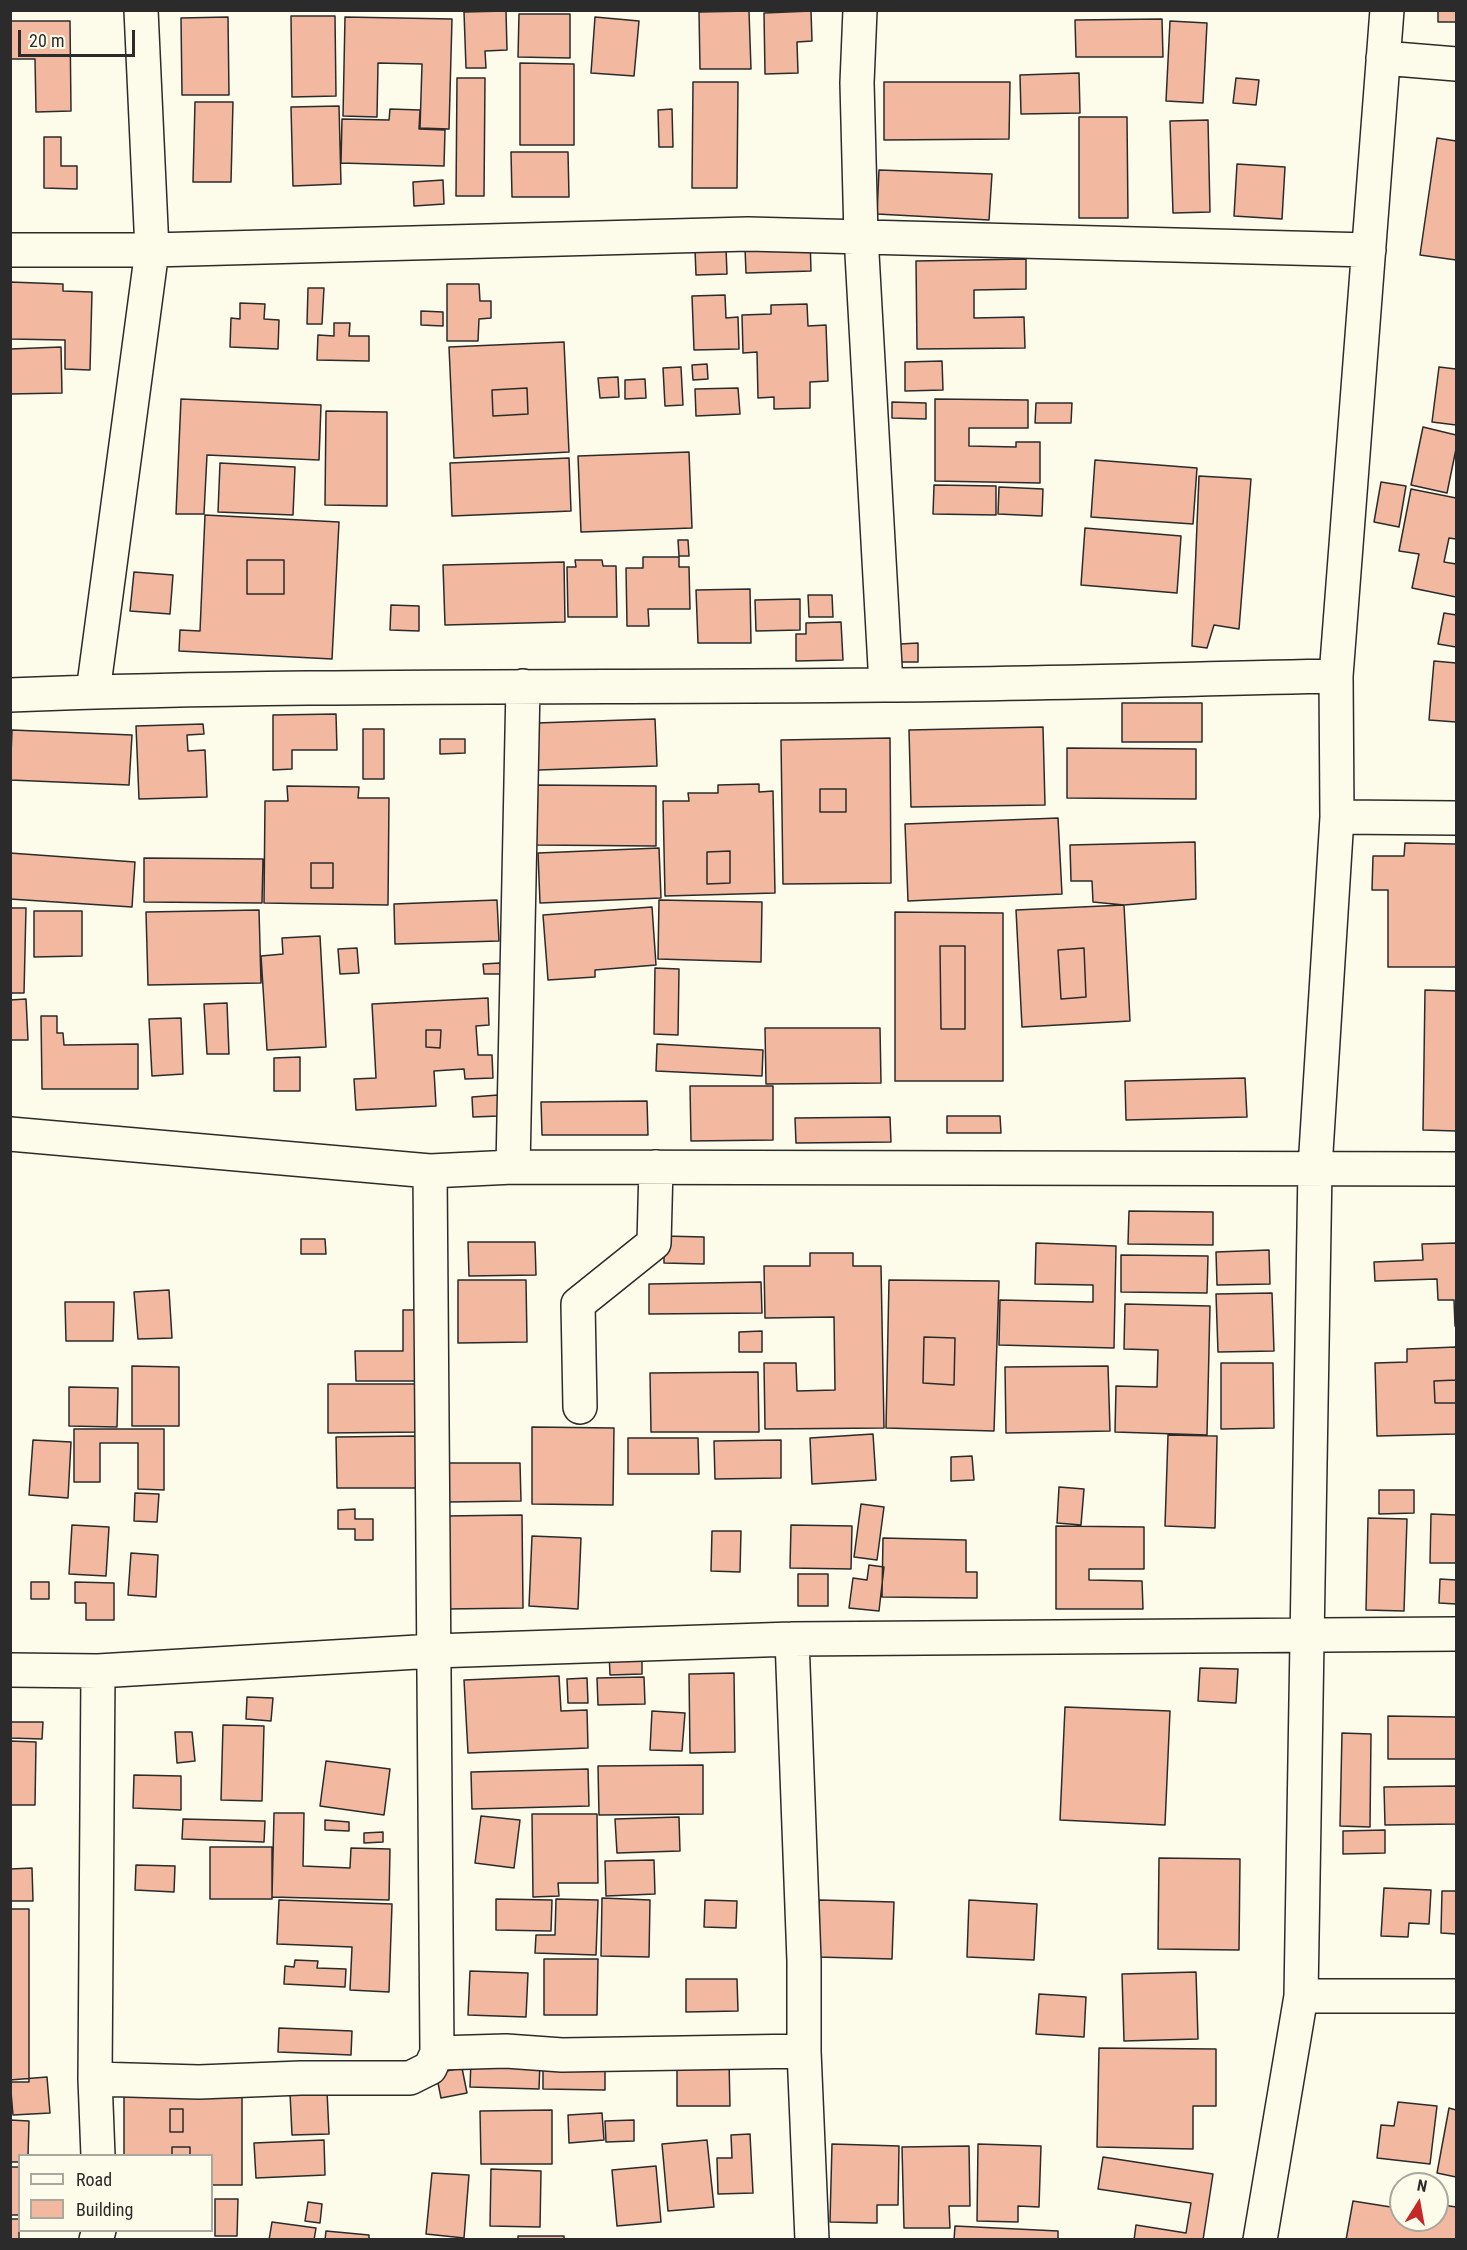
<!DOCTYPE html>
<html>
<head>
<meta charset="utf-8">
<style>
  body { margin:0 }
  #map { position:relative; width:1467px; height:2250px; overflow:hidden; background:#fdfbea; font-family:"Roboto Condensed",sans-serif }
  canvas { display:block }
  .frame { position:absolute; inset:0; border:12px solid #2b2b2b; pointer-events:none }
  .legend { position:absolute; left:18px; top:2154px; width:195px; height:78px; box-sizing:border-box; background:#fdfbea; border:2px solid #a9a89e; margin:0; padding:8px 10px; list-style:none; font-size:18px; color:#2b2b2b }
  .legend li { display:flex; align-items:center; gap:12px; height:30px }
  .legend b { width:30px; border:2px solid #a9a89e }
  .north { position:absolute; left:1389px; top:2172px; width:60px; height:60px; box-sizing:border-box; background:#fdfbea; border:2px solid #a9a89e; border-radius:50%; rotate:11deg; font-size:16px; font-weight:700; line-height:24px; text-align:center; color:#2b2b2b }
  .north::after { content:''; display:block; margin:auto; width:21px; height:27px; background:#c62828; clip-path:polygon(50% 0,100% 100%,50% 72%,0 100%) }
  .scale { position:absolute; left:18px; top:30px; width:117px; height:27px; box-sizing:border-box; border:3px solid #2b2b2b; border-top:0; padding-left:8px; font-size:18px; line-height:21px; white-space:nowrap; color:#2b2b2b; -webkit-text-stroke:4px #fdfbea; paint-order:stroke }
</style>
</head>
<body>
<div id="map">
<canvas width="1467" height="2250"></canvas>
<div class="frame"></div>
<ul class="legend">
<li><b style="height:8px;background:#fdfbea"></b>Road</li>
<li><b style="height:16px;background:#f2b8a0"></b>Building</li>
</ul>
<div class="north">N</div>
<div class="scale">20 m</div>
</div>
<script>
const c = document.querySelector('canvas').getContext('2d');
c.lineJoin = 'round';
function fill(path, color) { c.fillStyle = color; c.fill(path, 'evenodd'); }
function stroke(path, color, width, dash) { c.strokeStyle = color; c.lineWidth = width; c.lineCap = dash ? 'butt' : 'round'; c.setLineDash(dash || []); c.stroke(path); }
const building = new Path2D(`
  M1438 10H1456V22H1438Z
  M506 11 507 50 485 51 486 68H466L464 12Z
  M749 11 751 69H700L699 12Z
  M811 11 812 41 797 42 798 73 765 74 764 13Z
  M519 14H570V58L518 57Z
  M291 16H335L336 96 292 97Z
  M228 17 229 95H182L181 18Z
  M345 17 452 19 449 129 420 128 422 64 378 63 377 117 343 116Z
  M595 17 639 21 634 76 591 73Z
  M1162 19 1163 57H1076L1075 20Z
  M10 21H70L71 111 36 112 35 59H10Z
  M1170 21 1207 23 1203 103 1166 101Z
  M520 63 574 64V145H520Z
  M1079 73 1080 113 1021 114 1020 75Z
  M457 78H485L484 196H456Z
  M1236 78 1259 80 1256 105 1233 103Z
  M693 82H738L737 188H692Z
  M884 82H1010L1009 139 884 140Z
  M195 102H233L231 182H193Z
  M339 106 341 184 293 186 291 107Z
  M390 109 420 110 419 129 445 130 444 166 341 163 342 119 389 120Z
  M672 109 673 147H659L658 110Z
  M1079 117H1127L1128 218H1079Z
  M1208 120 1210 212 1173 213 1170 121Z
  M44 137H61V166H77V189L44 188Z
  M1437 138 1456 141V260L1420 255Z
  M511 152H568L569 197H512Z
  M1237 164 1285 167 1282 219 1234 216Z
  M879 170 992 174 989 220 877 214Z
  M443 180 444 204 414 206 413 182Z
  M810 238 811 271 746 273 745 248Z
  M726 248 727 274 696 275 695 249Z
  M1026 259V289L974 290V318L1024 317 1025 348 917 349 916 261Z
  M10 282 63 284V291L92 292 90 370 65 369V340L10 339Z
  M447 284H479L480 301H491V318L479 319 478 341H447Z
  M308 288H324L322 324H307Z
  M725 295 726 318 738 317 739 349 694 350 692 296Z
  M240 303 265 304 264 319 279 320 278 349 230 347 231 318 240 319Z
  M807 304 808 326 826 325 828 381 810 382V408L774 409V397L758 398 757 352 743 353 742 315 771 314V305Z
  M421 311 443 312V326L421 325Z
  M334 323H350L349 336H369V361L317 360 318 335 334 336Z
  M564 342 569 452 454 458 449 347ZM527 388 528 414 493 416 492 390Z
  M61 347 62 393 10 394V349Z
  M942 361 943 390 905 391V362Z
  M707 364 708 379 693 380 692 365Z
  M681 367 683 405 665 406 663 368Z
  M1439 367 1456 369V425L1432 422Z
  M618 377 619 397 600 398 598 378Z
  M645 379 646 398 625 399V380Z
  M527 388 528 414 493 416 492 390Z
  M738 388 740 414 696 416 695 389Z
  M181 399 321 405 319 460 207 455 204 514H176Z
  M935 399 1028 400V428H969V446L1016 447V442H1040V483L935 481Z
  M892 402 926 403V419L892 418Z
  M1036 403H1072L1071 423H1035Z
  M326 411 387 412V506L325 505Z
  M1423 427 1456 435V449L1447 493 1411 485Z
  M689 452 692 528 581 532 578 456Z
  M569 458 571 511 452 516 450 463Z
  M1095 460 1197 468 1193 524 1091 517Z
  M220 463 295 467 293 515 218 512Z
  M1199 476 1251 479 1239 629 1214 625 1207 648 1192 646Z
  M1381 482 1406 486 1399 527 1374 522Z
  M934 485 996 486V515L933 514Z
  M999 487 1043 489 1042 516 998 514Z
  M1411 489 1456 498V539L1449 538 1444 562 1456 564V597L1412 588 1419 554 1399 551Z
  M205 515 339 522 332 659 179 651 180 630 200 631ZM247 560H284V594H247Z
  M1085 528 1181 536 1177 593 1081 585Z
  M678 540H688L689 556H679Z
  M643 557H679V567H689L690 609H648L649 626H627L626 568H643Z
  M247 560H284V594H247Z
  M575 560H602L603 566H616L617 617H568L567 567H576Z
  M564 562 565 622 445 625 443 565Z
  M134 572 173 575 170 614 130 611Z
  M750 589 751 643H698L696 590Z
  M808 595H832L833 617H809Z
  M800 599V630L756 631 755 600Z
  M391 605 419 606V631L390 630Z
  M1444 613 1456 615V647L1438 644Z
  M841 622 843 660 796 661V634H806V623Z
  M918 643V662H901L900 644Z
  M1434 661 1456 663V722L1429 720Z
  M1122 703H1202V742H1122Z
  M336 714 337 750H292V769L273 770V715Z
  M655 719 657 766 538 770 536 723Z
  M203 724 204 734 187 735 188 751 205 750 207 797 139 799 136 726Z
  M1043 727 1045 805 911 807 909 730Z
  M363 729H384V779H363Z
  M12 730 132 735 129 785 10 780Z
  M890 738 891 883 783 884 781 740ZM820 789H846V812H820Z
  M440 739H465V753L440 754Z
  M1067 748 1196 749V799L1067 798Z
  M759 784V792L773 791 775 893 665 896 663 801H689L688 793H718V785ZM730 851V883L707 884V852Z
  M536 785 656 786V846L536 845Z
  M287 786 359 787 358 798H389L388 905 264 903 265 801H288ZM311 863H333V888H311Z
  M820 789H846V812H820Z
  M1058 818 1062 894 908 901 905 824Z
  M1195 842 1196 899 1124 905 1093 902 1092 881H1071L1070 845Z
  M1405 843 1456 844V967H1388V890H1372L1373 856H1404Z
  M659 848 661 898 540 903 538 853Z
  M730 851V883L707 884V852Z
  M10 853 135 862 132 907 10 899Z
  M144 858 263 859 262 903 144 902Z
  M311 863H333V888H311Z
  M497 900 499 941 395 944 394 904Z
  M659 900 762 902 761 962 658 959Z
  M1124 905 1130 1021 1022 1027 1016 910ZM1084 948 1086 997 1061 999 1058 950Z
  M652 907 656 965 595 970V977L548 980 543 915Z
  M10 908H26L24 993H10Z
  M259 910 261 983 148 985 146 912Z
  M34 911H82V956L34 957Z
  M895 912 1003 913V1081H895ZM940 946H965V1029H941Z
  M320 936 326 1047 267 1050 261 956 283 954 282 938Z
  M940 946H965V1029H941Z
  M357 948 359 973 340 974 338 949Z
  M1084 948 1086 997 1061 999 1058 950Z
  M500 963 502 974H484L483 964Z
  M655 968 679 969 678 1035 654 1034Z
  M1425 990 1456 991V1131L1423 1130Z
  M488 998 489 1025 476 1026 478 1055H492L493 1078 465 1079 464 1069 434 1071 436 1106 356 1110 354 1079 376 1078 372 1004ZM426 1030H441L440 1048 426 1047Z
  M26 999 28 1040H10V1000Z
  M227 1003 229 1054H207L204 1004Z
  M41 1016H57V1033H63L64 1045 138 1044V1089H42Z
  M181 1018 183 1074 152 1076 149 1019Z
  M765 1028H880L881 1083 766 1084Z
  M426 1030H441L440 1048 426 1047Z
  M657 1044 763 1050 762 1076 656 1071Z
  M300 1057V1091H274V1058Z
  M1245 1078 1247 1117 1126 1120 1125 1081Z
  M690 1086H773V1140L691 1141Z
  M498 1095 499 1116 473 1117 472 1097Z
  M647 1101 648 1135H542L541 1102Z
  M947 1116H1000L1001 1133H947Z
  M890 1117 891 1142 796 1143 795 1118Z
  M1129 1211 1213 1212V1245L1128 1244Z
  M664 1236 704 1237V1264L664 1263Z
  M301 1239H325L326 1254H301Z
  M468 1242H535L536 1275 469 1276Z
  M1036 1243 1116 1246 1114 1348 999 1345 1000 1300 1093 1302V1285L1035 1284Z
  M1456 1243V1325L1455 1326 1454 1300H1438L1437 1279 1375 1281 1374 1262 1423 1260 1422 1244Z
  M1269 1250 1270 1284 1217 1285 1216 1252Z
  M810 1253H853V1266H881L884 1428 765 1429 764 1363H796L797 1391 835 1390 834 1317 765 1318 764 1266H810Z
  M1121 1255 1208 1256 1207 1293 1121 1292Z
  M458 1280H526L527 1342 458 1343Z
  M889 1280 999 1281 994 1431 886 1428ZM924 1337 955 1338 954 1385 923 1383Z
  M761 1282 762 1313 649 1314V1284Z
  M169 1290 172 1338 138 1339 134 1292Z
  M1272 1293 1274 1351 1218 1352 1216 1294Z
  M65 1302H114L113 1341H66Z
  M1125 1304 1210 1306 1207 1435 1115 1432 1116 1386 1157 1387 1158 1350 1124 1349Z
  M403 1310H417V1381H356L355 1351H403Z
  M762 1331V1352H739V1332Z
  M924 1337 955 1338 954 1385 923 1383Z
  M1456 1347V1380L1434 1381 1435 1403H1456V1434L1377 1436 1375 1363 1407 1362V1349Z
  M1221 1363H1273L1274 1428 1221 1429Z
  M132 1366 179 1367V1426H132Z
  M1108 1366 1110 1431 1006 1433 1005 1367Z
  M758 1372 759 1432H651L650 1373Z
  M1456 1380V1403H1435L1434 1381Z
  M328 1384H420V1432L328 1433Z
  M69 1387 118 1388 117 1427 69 1426Z
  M532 1427 614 1428 613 1505 532 1504Z
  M74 1429H164V1490L138 1489V1443H100V1482H74Z
  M873 1434 876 1480 812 1484 810 1438Z
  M1168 1435 1217 1436 1215 1528 1165 1526Z
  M418 1436V1488H337L336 1437Z
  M628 1438H698L699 1474H628Z
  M33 1440 71 1442 68 1498 29 1495Z
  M781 1440V1478L715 1479 714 1441Z
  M972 1456 974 1480 951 1481V1457Z
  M447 1463H520L521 1501 448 1502Z
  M1059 1487 1084 1489 1081 1525 1057 1523Z
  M1379 1490H1414V1513L1379 1514Z
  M135 1493 159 1494 157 1522 134 1521Z
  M861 1504 884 1507 877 1560 854 1557Z
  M355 1509V1519H373V1540H355V1529H338V1510Z
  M1431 1514 1456 1515V1563H1430Z
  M522 1515 523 1608 446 1609 444 1516Z
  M1368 1518 1407 1519 1404 1611 1366 1610Z
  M72 1525 109 1527 106 1576 69 1574Z
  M791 1525 852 1526 851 1569 790 1568Z
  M1056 1526 1144 1527V1569H1089V1580L1142 1581 1143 1609H1056Z
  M712 1531H741L740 1572 711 1571Z
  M532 1536 581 1538 578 1609 529 1606Z
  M883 1538 966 1540V1572H977V1598L882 1597Z
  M131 1553 158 1555 156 1597 128 1595Z
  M869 1565 884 1567 879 1611 849 1608 853 1578 867 1580Z
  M798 1574H828V1606H798Z
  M1440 1579 1456 1580V1604L1439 1603Z
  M31 1582H49V1599H31Z
  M75 1582 114 1583V1620H86V1603H75Z
  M642 1651V1674L610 1675 609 1652Z
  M1200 1668 1238 1669 1236 1703 1198 1701Z
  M734 1673 735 1752 690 1753 689 1674Z
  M559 1676 561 1711 587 1710 588 1748 468 1753 464 1680Z
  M644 1677 645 1704 598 1705 597 1678Z
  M587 1678 588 1703H568L567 1679Z
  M247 1697 273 1698 271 1721 246 1719Z
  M1065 1707 1170 1711 1165 1825 1060 1820Z
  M652 1711 685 1713 682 1751 650 1750Z
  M1388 1716 1456 1717V1759H1388Z
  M10 1722H43L42 1739 10 1738Z
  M223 1725 264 1726 262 1801 221 1800Z
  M175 1732H192L195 1761 177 1763Z
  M1342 1733 1371 1734 1370 1827 1340 1826Z
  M10 1741 36 1742 35 1805H10Z
  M326 1761 390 1769 384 1815 320 1806Z
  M703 1765V1814L599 1815 598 1766Z
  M588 1769 589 1806 472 1809 471 1772Z
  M134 1775 181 1776V1810L133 1808Z
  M1456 1786V1824L1385 1825 1384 1787Z
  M274 1813H304L303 1866 350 1868 351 1848 390 1849 389 1900 272 1897Z
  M532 1814H597L598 1883H558L559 1896 533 1897Z
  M481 1816 520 1820 514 1868 475 1863Z
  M679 1817 680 1851 617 1853 615 1819Z
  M183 1819 265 1821 264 1842 182 1839Z
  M325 1820 349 1822V1831L325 1830Z
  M1385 1830V1853L1343 1854V1831Z
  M383 1832V1842L364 1843V1833Z
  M210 1847H272V1899H210Z
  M1159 1858 1240 1859 1239 1950 1158 1949Z
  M654 1860 655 1894 606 1896 605 1861Z
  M136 1865 175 1866 174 1892 135 1890Z
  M32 1868 33 1901H10V1869Z
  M1384 1888 1431 1890 1429 1924 1409 1923 1408 1937 1381 1936Z
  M1442 1891H1456V1934L1441 1933Z
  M602 1898 650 1900 649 1957 601 1956Z
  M496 1899 552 1900 551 1931 496 1930Z
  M556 1899 598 1900 596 1955 535 1953 536 1935H555Z
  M279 1900 392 1904 389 1992 350 1990 352 1947 277 1944Z
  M705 1900 737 1901 736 1928 704 1927Z
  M819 1900 894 1902 892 1959 817 1957Z
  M969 1900 1037 1904 1034 1960 967 1957Z
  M10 1909H29V2082H10Z
  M544 1959H598L597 2015H544Z
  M295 1960 318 1961 317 1968 346 1969 345 1987 284 1984 285 1966 294 1967Z
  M470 1971 528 1973 526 2017 468 2015Z
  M1196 1972 1198 2039 1124 2041 1122 1974Z
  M686 1979H737L738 2011 686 2012Z
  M1039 1994 1086 1997 1084 2037 1036 2034Z
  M279 2028 352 2031 351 2055 278 2052Z
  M1099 2048 1216 2049V2106H1193V2149L1097 2147Z
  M543 2060 605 2061V2090L543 2089Z
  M471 2061 540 2062 539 2089 470 2087Z
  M729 2061 730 2106H677V2062Z
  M462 2068 467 2093 441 2098 436 2073Z
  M47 2077 50 2113 13 2115 10 2080Z
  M124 2088H242V2185H212V2156H190V2147H172V2156H124ZM170 2109H183V2132H170Z
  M327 2091 329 2134 292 2135 290 2093Z
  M1398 2102 1437 2106 1430 2164 1377 2158 1381 2125 1394 2126Z
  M1449 2108 1456 2110V2177L1437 2173Z
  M170 2109H183V2132H170Z
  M552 2110V2164H481L480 2111Z
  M602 2113 604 2140 569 2143 568 2115Z
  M10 2120 29 2121 28 2156H20V2162H10Z
  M634 2120V2141L606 2142 605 2121Z
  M750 2134 753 2193 718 2194 717 2158H732L731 2135Z
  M324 2140 325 2175 256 2178 254 2143Z
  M707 2140 714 2207 668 2211 662 2144Z
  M832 2144 899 2146 898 2205H877V2223L830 2222Z
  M978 2144 1041 2146 1039 2207 1018 2206V2222L977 2221Z
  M969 2146 970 2206H949L950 2228H904L902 2147Z
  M172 2147H190V2156H172Z
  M1103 2157 1213 2174 1203 2240H1134L1136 2225 1186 2233 1191 2203 1098 2189Z
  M656 2166 661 2222 617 2226 612 2170Z
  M10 2167H20V2215H10Z
  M491 2169 541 2171 540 2227 490 2226Z
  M432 2173 469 2175 464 2238 426 2234Z
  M1401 2187V2220H1437V2204L1456 2207V2240H1346L1353 2201 1397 2208Z
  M215 2199H238L237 2236H215Z
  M308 2202 322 2204 320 2223 305 2221Z
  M10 2219H19V2240H10Z
  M272 2222 316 2228 314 2240H269Z
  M955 2226 1058 2231V2240H954Z
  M326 2231 369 2235V2240H325Z
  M518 2236H564V2240H518Z`);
const street = new Path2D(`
  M860 10 857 83 861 236 886 685
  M1383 58 1456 64
  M10 250H152L748 234 1369 250
  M93 692 152 250 141 10
  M10 695C301 684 592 688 883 685 1034 684 1185 679 1336 676
  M1337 817 1456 818
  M10 1134 430 1171 513 1167 1456 1169
  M513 1167 523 686
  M430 1171 437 2053
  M580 1407 578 1304 654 1243 656 1167
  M792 1639 804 1961V2051L812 2240
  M10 1670 98 1671 434 1651 792 1639 1456 1634
  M98 1671 95 2079 98 2156
  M1301 1996H1456
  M95 2079 199 2082 301 2078H410L430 2068 437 2053 506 2051 562 2055 804 2051
  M96 2240 99 2230
  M1260 2240 1301 1996 1315 1168 1337 817 1336 676 1387 10`);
fill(building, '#f2b8a0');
stroke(building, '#2b2b2b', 1.5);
stroke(street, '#2b2b2b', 36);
stroke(street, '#fdfbea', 33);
</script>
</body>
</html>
